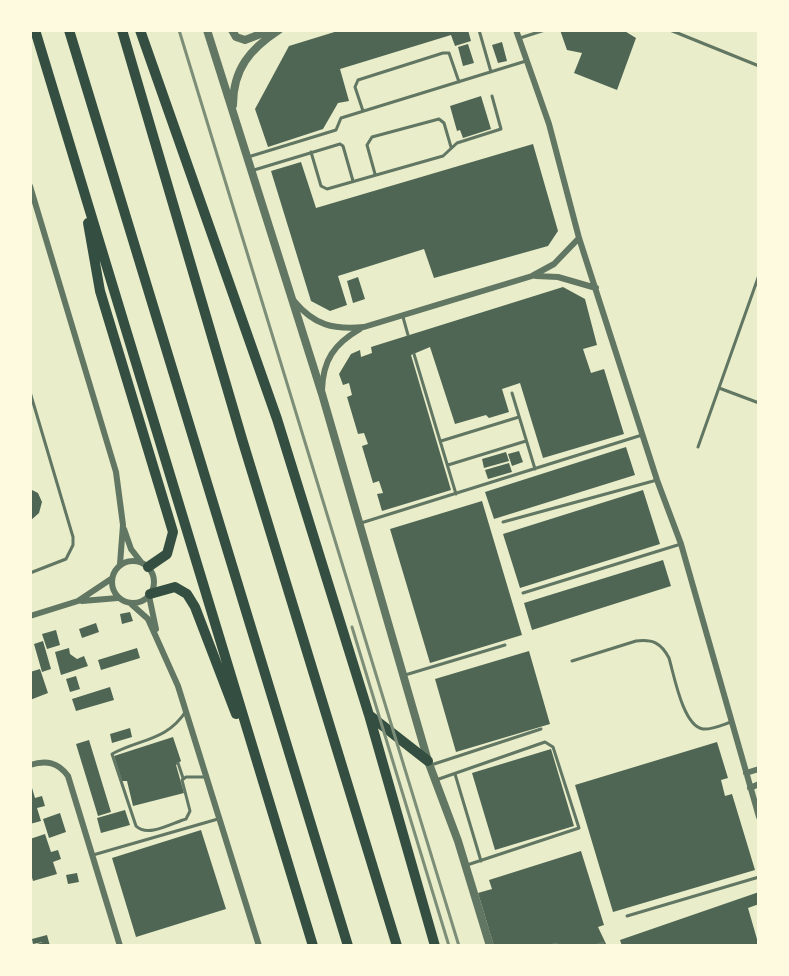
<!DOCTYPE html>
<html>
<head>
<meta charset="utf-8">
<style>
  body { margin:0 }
  #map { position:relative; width:789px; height:976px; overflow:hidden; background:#e9edc9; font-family:"Noto Sans",sans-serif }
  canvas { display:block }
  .frame { position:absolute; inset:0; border:32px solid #fefae0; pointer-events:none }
</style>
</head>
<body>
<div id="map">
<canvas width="789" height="976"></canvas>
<div class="frame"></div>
</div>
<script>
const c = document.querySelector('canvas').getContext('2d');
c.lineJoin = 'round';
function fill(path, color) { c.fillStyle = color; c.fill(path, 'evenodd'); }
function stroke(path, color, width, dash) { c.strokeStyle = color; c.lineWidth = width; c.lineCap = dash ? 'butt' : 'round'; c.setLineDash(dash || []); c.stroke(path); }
const building = new Path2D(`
  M341 30H468L471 41 455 46 451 35 340 69 349 101 338 103 323 129 268 147 255 109 289 46Z
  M560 30H623L636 38 617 90 574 73 582 53 567 50Z
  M502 42 507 61 498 63 492 45Z
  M468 44 474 63 463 66 458 47Z
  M481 96 491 129 463 138 460 130 457 131 450 106Z
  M533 144 558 231 548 246 434 278 424 249 338 276 347 305 330 311 311 301 271 171 301 162 316 208Z
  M358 277 365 299 353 303 347 281Z
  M563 287 585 299 597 345 583 349 591 373 604 369 624 434 543 458 520 383 502 389 509 412 489 418 486 415 455 424 430 347 411 355 451 490 382 511 377 494 383 493 379 481 373 483 362 446 368 444 364 433 358 434 347 397 352 395 349 383 343 385 339 374 351 354 360 350 361 357 372 353 371 347Z
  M626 447 635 475 494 519 485 492Z
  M519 451 523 462 512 466 508 454Z
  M506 452 509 461 484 468 482 459Z
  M509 463 512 472 488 479 485 470Z
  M30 489 38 493 42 502 39 513 30 521Z
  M643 490 660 544 520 588 503 534Z
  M482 501 522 635 430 663 390 529Z
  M663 560 671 586 532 630 524 603Z
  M130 612 133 621 122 624 120 614Z
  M96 623 99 632 82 638 79 629Z
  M56 630 60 645 47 649 42 634Z
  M43 641 51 669 42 672 34 644Z
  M69 648 70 654 77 659 84 656 88 666 61 675 55 652Z
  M137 648 140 658 101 670 98 660Z
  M529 651 550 724 456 752 435 679Z
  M40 669 48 693 30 700V672Z
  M76 676 80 689 70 692 66 679Z
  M110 687 114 700 76 711 72 699Z
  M130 728 132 737 112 743 110 734Z
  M173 737 181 761 176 765 184 793 133 806 127 781H122L114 756Z
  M89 740 111 812 98 816 76 744Z
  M717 742 728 778 721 780 725 796 732 794 755 870 613 912 575 785Z
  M551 749 574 826 495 850 472 773Z
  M30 781 35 798 42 796 45 806 37 808 41 821 30 824Z
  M125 810 130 825 101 833 97 818Z
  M60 813 66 832 49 838 43 819Z
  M201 830 226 909 136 937 112 858Z
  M45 834 51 852 58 850 61 859 53 862 57 874 33 881 30 871V839Z
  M581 851 604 925 598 927 607 946H494L478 893 492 889 489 880Z
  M77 873 79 882 68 884 66 875Z
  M759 892V904L748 908 759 946H622L620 940Z
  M47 935 50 946H31L43 942 33 944 32 939Z`);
const service = new Path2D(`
  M479 30 491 72
  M670 30 759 66
  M520 38 545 30
  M363 111 355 87 358 80 443 53H449L459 82
  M311 152 321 186 327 189 443 156 457 143 501 129 492 96
  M248 157 336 130 341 118 526 61
  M254 170 340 144 343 146 353 181
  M375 174 367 145 372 137 439 119 444 123 451 147
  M403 317 408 335
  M414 354 456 494
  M719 388 759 403
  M30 392 73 537V545L66 559 30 573
  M512 393 535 469
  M441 441 519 417
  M698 447 759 275
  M448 465 526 441
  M503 522 657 480
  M361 523 642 435
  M523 593 681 544
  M572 661 636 641C653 639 661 643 669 658 674 675 683 726 703 729 711 730 722 725 731 722
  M405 675 505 645
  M186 711C167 741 139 739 112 754L136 826C148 838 172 823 186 819L190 811 182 780 186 777H207
  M178 763 183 778
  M431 765 541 729
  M455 774 481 861
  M436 780 545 742 553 747 579 828 467 865
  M93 855 218 819
  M627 916 759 877
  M548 946 557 944
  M595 946 603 943`);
const minor = new Path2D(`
  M516 30 549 124 579 238 657 480 681 544 759 817
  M30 186 116 472 123 525 120 564
  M536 276 558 277 596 288
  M294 301C314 325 333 330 364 327L532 276 554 264 579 238
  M322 390C323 360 334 344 360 329
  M124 529 131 549 141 562
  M112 582a21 21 0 1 1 42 0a21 21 0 1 1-42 0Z
  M149 596 156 629
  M82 601 118 598
  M130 603 148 619 178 686 259 946
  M30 616 78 601 111 579
  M30 765C46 760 58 762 68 776L120 946
  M746 773 759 769
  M750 788 759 784`);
const tertiary = new Path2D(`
  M207 30 322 394 428 761 458 841 490 946
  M232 30 236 37 245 40 271 30
  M233 105C233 69 250 49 279 30`);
const motorway = new Path2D(`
  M35 30 313 946
  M69 30 348 946
  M122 30 242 439 397 946
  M140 30 277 419 369 715 435 946
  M88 223 100 291 173 532 167 554 148 567
  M150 594 175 587 187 594 195 607 236 714
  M369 715 428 761`);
const rail = new Path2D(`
  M179 30 459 946
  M352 627 449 946`);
fill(building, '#4f6655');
stroke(service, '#617663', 3);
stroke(minor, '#617663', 6);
stroke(tertiary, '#617663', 8);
stroke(motorway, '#344e41', 10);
stroke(rail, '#7c8e77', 3);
</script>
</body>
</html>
